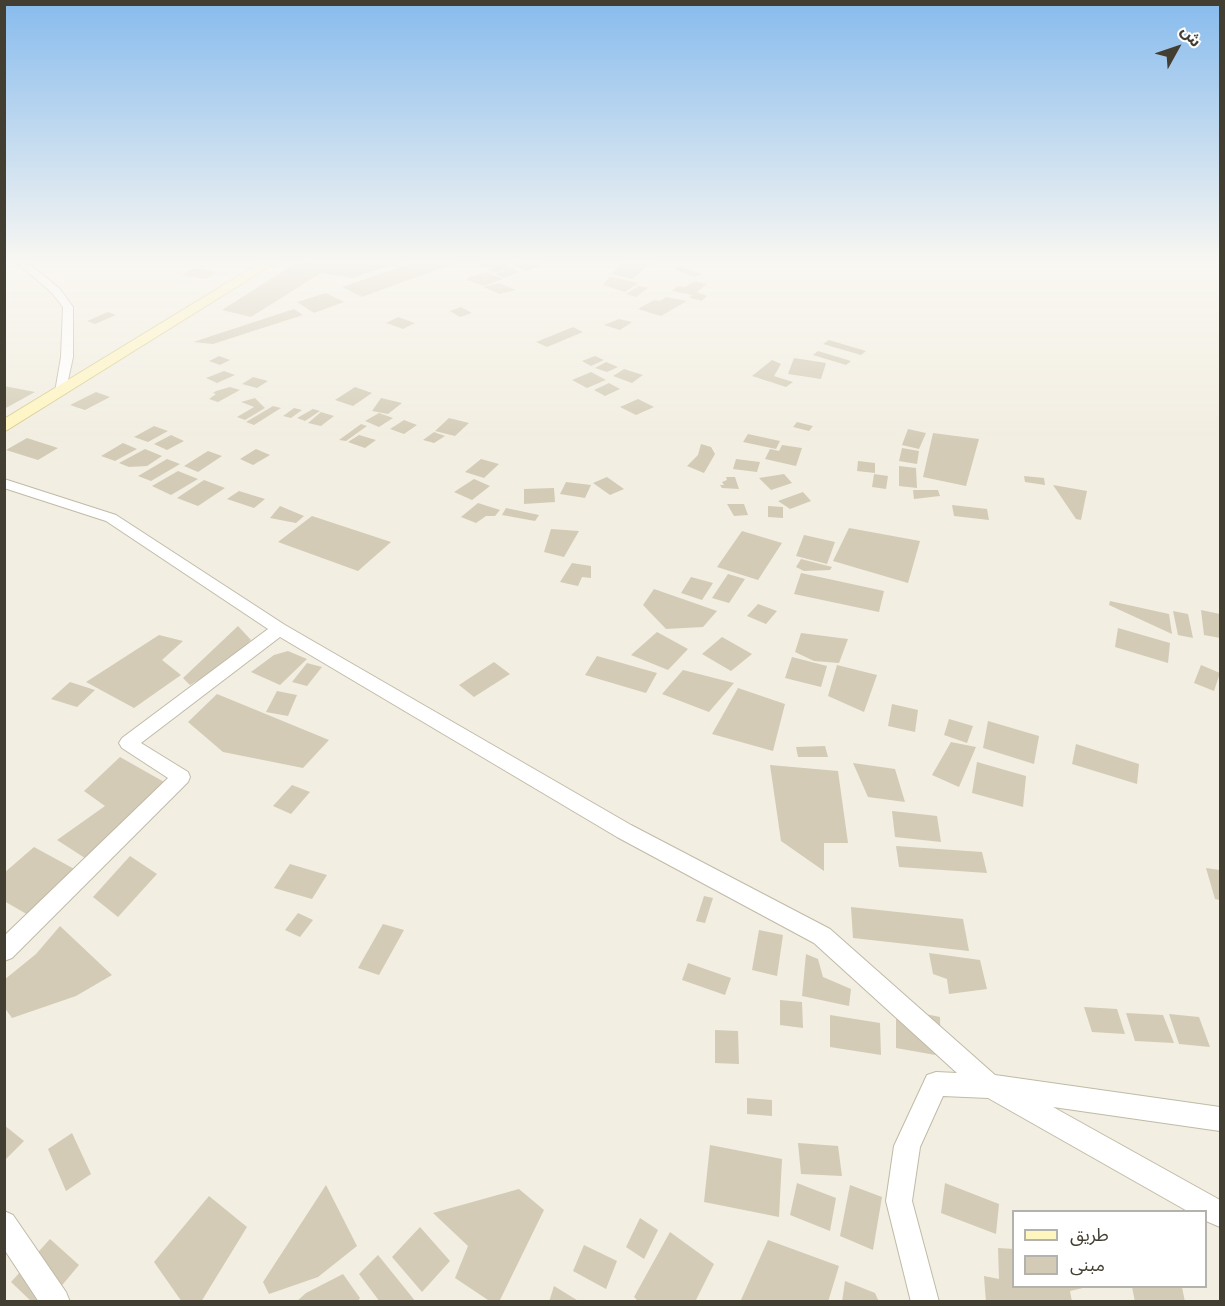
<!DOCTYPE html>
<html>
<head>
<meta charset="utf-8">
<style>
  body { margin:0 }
  #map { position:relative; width:1225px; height:1306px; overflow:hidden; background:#f2eee1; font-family:"Alegreya Sans","Noto Sans Arabic",sans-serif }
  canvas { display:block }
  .frame { position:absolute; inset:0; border:6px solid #433e32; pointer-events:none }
  .legend { position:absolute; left:1012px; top:1210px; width:195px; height:78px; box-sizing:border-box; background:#fff; border:2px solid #b4b2ad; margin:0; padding:8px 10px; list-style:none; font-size:18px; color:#433e32 }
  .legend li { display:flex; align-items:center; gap:12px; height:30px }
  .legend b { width:30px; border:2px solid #b4b2ad }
  .north { position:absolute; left:1147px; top:18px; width:60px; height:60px; -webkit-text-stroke:4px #fff; paint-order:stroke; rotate:50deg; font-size:16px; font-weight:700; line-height:24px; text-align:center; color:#433e32 }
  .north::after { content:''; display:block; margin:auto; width:21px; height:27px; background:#433e32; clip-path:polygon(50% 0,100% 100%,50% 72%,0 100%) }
</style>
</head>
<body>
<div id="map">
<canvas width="1225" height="1306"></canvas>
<div class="frame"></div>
<ul class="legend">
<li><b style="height:8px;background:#fff5be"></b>طريق</li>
<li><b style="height:16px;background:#d3cbb6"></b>مبنى</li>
</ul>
<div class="north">ش</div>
</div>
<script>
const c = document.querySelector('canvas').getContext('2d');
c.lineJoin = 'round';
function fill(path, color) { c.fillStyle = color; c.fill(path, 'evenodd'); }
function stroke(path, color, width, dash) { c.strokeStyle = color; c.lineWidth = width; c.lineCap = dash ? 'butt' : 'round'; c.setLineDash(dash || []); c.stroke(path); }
const building = new Path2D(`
  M316 261 400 262 352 278 321 273 251 317 222 310 294 264Z
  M418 261H460L362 297 342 287Z
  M489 261H501L510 268 494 273 488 270 501 265 489 268 479 264Z
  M520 261H534L542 265 526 271 511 264Z
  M625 261H644L651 263 632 279 611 274Z
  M681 267 702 274 695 277 674 269Z
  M193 268 218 272 206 279 182 275Z
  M512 268 520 272 504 278 495 274Z
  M486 272 503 279 484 286 466 280 469 277Z
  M610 276 638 283 625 292 603 285Z
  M695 281 707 284 697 292 707 296 702 301 690 298 692 295 672 291 678 286 685 287Z
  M499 283 516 290 500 294 483 287Z
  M639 286 648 288 636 297 626 294Z
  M326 293 344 302 314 313 297 302Z
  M666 297 687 301 661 316 638 309 654 300 660 301Z
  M461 307 472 313 460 317 450 311Z
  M294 309 303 315 213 344 193 342Z
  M108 312 116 315 95 324 87 321Z
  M398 317 415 323 403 329 386 323Z
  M619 319 632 322 620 330 604 325Z
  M573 327 583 332 547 347 536 342Z
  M829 340 866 351 861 355 823 344Z
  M818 351 851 361 846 365 813 355Z
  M219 356 230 360 220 365 209 361Z
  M595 356 604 360 591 366 582 361Z
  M794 358 826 363 821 379 788 374Z
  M772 360 781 364 774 376 793 382 786 387 752 376Z
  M606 362 618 367 607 372 595 368Z
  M624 369 643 375 632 383 613 376Z
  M224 371 235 375 217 383 206 378Z
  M591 372 606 380 587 388 572 380Z
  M253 377 268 381 257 388 242 384Z
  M609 383 620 389 605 396 594 390Z
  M4 386 35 392 4 409Z
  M230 387 240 390 218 402 209 399 216 394 213 393 216 391Z
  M355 387 372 393 353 406 335 400Z
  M96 392 110 397 85 410 70 405Z
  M255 398 265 408 245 420 237 417 254 407 241 402Z
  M381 398 402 403 388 414 372 411Z
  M638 399 654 407 636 415 620 407Z
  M273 406 281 408 254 425 246 422Z
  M294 408 302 410 291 418 283 416Z
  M313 409 320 411 305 421 297 418Z
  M321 412 334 416 321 426 308 423Z
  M379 413 393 418 379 427 365 421Z
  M449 418 469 423 455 436 435 431Z
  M404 420 417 425 404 434 390 429Z
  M797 422 813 426 809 431 793 427Z
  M361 424 367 426 346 441 339 440Z
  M154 426 168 431 148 442 134 437Z
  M908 429 926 433 919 449 902 445Z
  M434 432 445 436 434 443 423 440Z
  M933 433 979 439 966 486 923 477Z
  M748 434 780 441 776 449 743 442Z
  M171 435 184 441 167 450 154 444Z
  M359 435 376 440 365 448 348 442Z
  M27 438 58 448 38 460 6 450Z
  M123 443 137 449 115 461 101 456Z
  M701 444 711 447 715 454 704 473 687 466 698 455Z
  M782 445 802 448 796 466 765 459 770 449 779 451Z
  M902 448 919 451 917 464 899 461Z
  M145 449 162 456 147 466 129 467 119 463Z
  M256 449 270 455 253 465 240 459Z
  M208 451 222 456 198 472 184 466Z
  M167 459 180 464 151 481 138 476Z
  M481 459 499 464 484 478 465 472Z
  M736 459 760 462 757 472 733 469Z
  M858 461 875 463V473L857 471Z
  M899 466 916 468 917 488 899 486Z
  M178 471 198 479 171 495 152 486Z
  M784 474 792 483 771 490 759 478Z
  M874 474 888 476 886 489 872 487Z
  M1024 476 1044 478 1045 485 1025 482Z
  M607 477 624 489 610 495 593 483Z
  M726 477H735L739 489 722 488 720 485H724L722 482 727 480Z
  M474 479 490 486 472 500 454 492Z
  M204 480 225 488 198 506 177 498Z
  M566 482 591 485 585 498 560 494Z
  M1053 485 1087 491 1081 520 1076 519Z
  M554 488 555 502 524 504V489Z
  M913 490H938L940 496 914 499Z
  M239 491 265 499 254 508 227 499Z
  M803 492 811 501 790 509 778 501Z
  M478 503 500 510 495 516H486L476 523 461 517Z
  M727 504H744L748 515 734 516Z
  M952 505 987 509 989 520 954 516Z
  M280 506 304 516 296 523 270 518Z
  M768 506 783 507V518L768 517Z
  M506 508 539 515 535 521 502 515Z
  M312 516 391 542 358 571 278 542Z
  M849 528 920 541 908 583 833 561Z
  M551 529 579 531 564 557 544 552Z
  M742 531 782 543 758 580 717 567Z
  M804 535 835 542 827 564 796 556Z
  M801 559 832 567 830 570 804 571 796 567Z
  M572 563 591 566V578L582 577 578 586 560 582Z
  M801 573 884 591 879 612 794 594Z
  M728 574 745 579 729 603 712 598Z
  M691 577 713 583 702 600 681 593Z
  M654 589 717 611 703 627 666 629 643 605Z
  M1110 601 1169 614 1172 634 1109 605Z
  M758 604 777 611 766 624 747 616Z
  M1201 610 1220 614V638L1204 635Z
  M1173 611 1188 614 1193 638 1178 635Z
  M238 626 251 640 230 661 190 685 183 678Z
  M1118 628 1170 643 1168 663 1115 647Z
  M657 632 688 649 668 670 631 655Z
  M801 633 848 639 839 663 814 661 795 652Z
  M159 635 183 641 162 660 181 675 134 708 86 682Z
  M722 637 752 654 731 671 702 654Z
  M288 651 307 659 280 685 251 672 274 655Z
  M597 656 657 673 646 693 585 675Z
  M792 657 827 666 821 687 785 678Z
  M494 662 510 674 474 697 459 685Z
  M307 663 322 667 307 686 292 682Z
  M837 665 877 675 864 712 828 696Z
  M1201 665 1220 673 1214 691 1194 683Z
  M683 670 734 683 709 712 662 694Z
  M70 682 95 690 77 707 51 699Z
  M738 688 785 704 773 751 712 734Z
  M277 691 297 695 288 716 266 712Z
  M217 694 329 740 303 768 223 752 188 722Z
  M892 704 918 710 915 732 888 726Z
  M949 719 973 726 967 743 944 735Z
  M988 721 1039 736 1034 764 983 748Z
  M951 742 976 747 959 787 932 775Z
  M1076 744 1139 764 1137 784 1072 764Z
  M825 746 828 757H798L796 747Z
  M120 757 173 787 88 860 57 840 105 806 84 791Z
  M977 762 1026 776 1023 807 972 793Z
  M853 763 895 769 905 802 868 797Z
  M770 765 838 771 848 843H824V871L781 841Z
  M292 785 310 792 291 814 273 806Z
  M892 811 937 816 941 842 895 837Z
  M896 846 982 852 987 873 899 867Z
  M34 847 78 871 30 916 4 901V873Z
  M130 856 157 874 118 917 93 897Z
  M290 864 327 875 312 899 274 888Z
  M1206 868 1220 870V900L1215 899Z
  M704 896 713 898 705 923 696 921Z
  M851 907 963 919 969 951 853 938Z
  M298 913 313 920 300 937 285 930Z
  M383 924 404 930 379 975 358 968Z
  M60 926 112 975 76 996 12 1018 4 1007V980L36 954Z
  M759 930 783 935 777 976 752 970Z
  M929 953 980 960 987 989 949 994 947 979 933 974Z
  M806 954 818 959 823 977 851 989 849 1006 802 996Z
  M688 963 731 978 725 995 682 980Z
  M780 1000 802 1002 803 1028 780 1025Z
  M1084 1007 1117 1009 1125 1034 1092 1032Z
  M896 1008 940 1017 941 1056 896 1048Z
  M1126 1013 1163 1015 1174 1043 1135 1041Z
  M1169 1014 1199 1017 1210 1047 1179 1044Z
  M830 1015 880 1023 881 1055 830 1047Z
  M715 1030 738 1031 739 1064 715 1063Z
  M747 1098 772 1100V1116L747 1114Z
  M4 1125 24 1141 4 1161Z
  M72 1133 91 1174 66 1191 48 1149Z
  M798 1143 838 1146 842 1176 801 1174Z
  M710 1145 782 1159 779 1217 704 1202Z
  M797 1183 836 1198 830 1231 790 1215Z
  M945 1183 999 1204 996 1234 941 1213Z
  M326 1185 357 1246 318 1277 269 1294 263 1282Z
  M850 1185 882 1197 873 1250 840 1236Z
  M519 1189 544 1210 499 1302H491L455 1278 468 1246 433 1213Z
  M209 1196 247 1227 201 1302H182L154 1262Z
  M640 1218 658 1230 644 1259 626 1247Z
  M420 1227 450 1261 422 1292 392 1257Z
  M670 1232 714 1264 695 1302H639L634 1297Z
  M50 1239 79 1265 48 1302H32L11 1282Z
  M768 1240 839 1266 828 1302H740Z
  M584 1245 617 1261 606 1289 573 1271Z
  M998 1248 1014 1249V1287H1087L1070 1291 1072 1302H986L984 1276 999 1279Z
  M378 1255 416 1302H380L359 1274Z
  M343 1274 360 1298 357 1302H296L306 1293Z
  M845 1281 875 1293 879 1302H842Z
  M554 1286 580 1302H549Z
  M1132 1287H1182L1185 1302H1135Z`);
const street = new Path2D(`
  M15 261H26L60 289 73 307V357L65 394H57L55 392 61 357 63 307 52 293Z
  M4 479 116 515 285 625 631 825 830 929 995 1075 1220 1107V1131L1053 1107 1220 1200V1227L1206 1221V1212H1189L988 1098 943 1096 920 1147 912 1201 939 1302H911L886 1201 894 1146 927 1075 936 1072 957 1073 814 943 617 837 280 637 141 743 188 772 190 777 188 782 12 958 4 961V936L168 778 122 748 119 743 122 738 268 629 106 521 4 488Z
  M4 1211 13 1215 66 1292 70 1302H39L4 1249Z`);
const secondary = new Path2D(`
  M263 261H278L4 432V419Z`);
fill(building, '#d3cbb6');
stroke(street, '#c0baa6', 2);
stroke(secondary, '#d5c98d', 2);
fill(street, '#fff');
fill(secondary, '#fff5be');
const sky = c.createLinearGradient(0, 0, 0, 444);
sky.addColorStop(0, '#87bbed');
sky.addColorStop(0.59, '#f9f7f2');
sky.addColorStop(1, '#f9f7f200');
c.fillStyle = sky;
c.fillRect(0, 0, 1225, 444);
</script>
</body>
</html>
